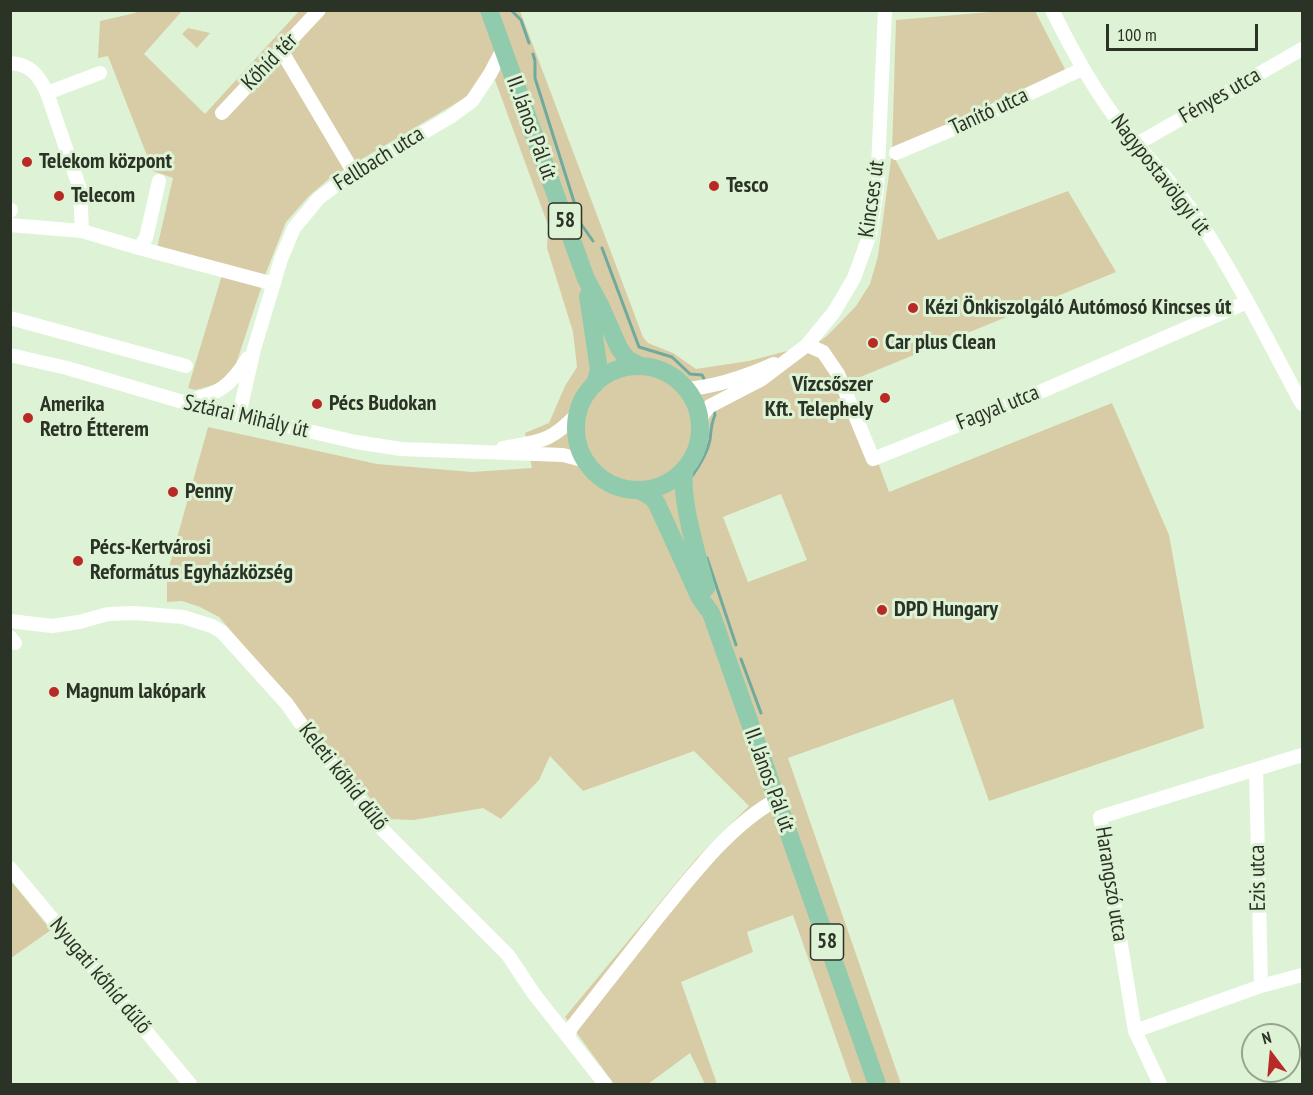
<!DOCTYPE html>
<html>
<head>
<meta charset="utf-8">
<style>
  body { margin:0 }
  #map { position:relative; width:1313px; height:1095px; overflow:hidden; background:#def3d5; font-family:"PT Sans Narrow",sans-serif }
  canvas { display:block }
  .frame { position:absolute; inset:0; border:12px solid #2b3327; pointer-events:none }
  .north { position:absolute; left:1241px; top:1023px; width:60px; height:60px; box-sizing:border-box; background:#def3d5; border:2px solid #96a68f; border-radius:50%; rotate:344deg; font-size:16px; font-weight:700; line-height:24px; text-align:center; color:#2b3327 }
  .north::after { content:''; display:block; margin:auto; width:21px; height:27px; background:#b92a27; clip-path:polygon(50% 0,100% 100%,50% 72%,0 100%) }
  .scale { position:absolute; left:1106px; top:24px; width:152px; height:27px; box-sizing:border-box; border:3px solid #2b3327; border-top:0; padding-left:8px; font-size:18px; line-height:21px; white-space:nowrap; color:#2b3327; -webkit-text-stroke:4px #def3d5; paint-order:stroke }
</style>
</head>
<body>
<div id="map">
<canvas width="1313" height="1095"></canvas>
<div class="frame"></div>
<div class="north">N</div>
<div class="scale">100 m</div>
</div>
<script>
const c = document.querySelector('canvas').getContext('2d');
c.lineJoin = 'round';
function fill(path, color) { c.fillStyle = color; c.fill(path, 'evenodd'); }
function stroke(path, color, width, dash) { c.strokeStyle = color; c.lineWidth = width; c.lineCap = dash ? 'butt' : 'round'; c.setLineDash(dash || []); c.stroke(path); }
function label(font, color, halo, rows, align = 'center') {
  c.font = font + ' "PT Sans Narrow",sans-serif'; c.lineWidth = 6; c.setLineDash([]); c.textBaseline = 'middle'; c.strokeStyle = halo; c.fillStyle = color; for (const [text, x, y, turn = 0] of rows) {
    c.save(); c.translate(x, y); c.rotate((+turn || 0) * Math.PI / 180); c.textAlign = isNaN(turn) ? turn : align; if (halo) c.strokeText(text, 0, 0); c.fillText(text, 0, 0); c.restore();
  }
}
const green = new Path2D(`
  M137 11H182L144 54 205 114 299 11H520L643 337 648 343 673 353 696 369 749 361 817 343 827 336 856 306 870 284 878 256 892 152 896 20 1002 11H1035L1067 73 892 153 938 240 1068 191 1116 272 848 382 889 492 1112 403 1169 535 1204 728 989 801 953 699 788 758 901 1084H852L793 915 747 932 753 952 681 982 717 1084H705L690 1053 648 1084H614L565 1017 696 859 749 806 694 751 583 791 550 756 539 780 501 819 483 808 414 820 387 819 271 677 219 617 200 607 182 601 167 602V574L208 427 377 464 472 472 532 468 525 433 549 423 565 386 577 367 573 332 547 248 548 225 495 80 330 178 309 196 286 222 267 270 235 367 221 383 195 390 188 388 222 275 155 257 173 178 153 171 108 56 98 58 100 21 135 13ZM781 494 807 560 748 582 723 517Z
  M188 28 210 33 197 48 182 34Z
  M10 880 51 930 11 958H10Z`);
const stream = new Path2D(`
  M511 10 521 20 529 43
  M533 54 535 61V78L581 224 593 241
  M602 248 639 347 672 357 690 374 702 375 704 379
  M692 476C700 465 707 454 710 440 711 430 711 424 715 415L714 411
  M707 558 736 645
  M741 659 761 713`);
const minor = new Path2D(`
  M1052 10C1074 54 1097 96 1128 134 1152 163 1179 190 1200 222 1238 280 1269 343 1302 404
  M281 50 354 173
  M10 63C30 64 39 75 47 93L80 189 82 231
  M47 93 100 73
  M222 113 319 10
  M1137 144 1302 49
  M896 153 965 124 1082 69
  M10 211 11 210
  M10 225 82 231 139 248 146 238 159 181
  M139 248 274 284
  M10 318 186 366
  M807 345 823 352 838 374 873 459 1026 398 1247 302
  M10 355 67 368 183 402 356 442 401 449 563 455 586 461
  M686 389C716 387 747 376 774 364
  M186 401C219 394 230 387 248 358
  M239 415 254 349 281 259 294 228 319 198 343 180 450 117 472 101 490 74 503 49
  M700 426 703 414 710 406 762 379 807 345 834 312 854 278 870 234 877 190 885 10
  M503 448C540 441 550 443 578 413
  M10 621 52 626 79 622 108 614 134 613 183 617 212 626 222 632 287 704 313 741 350 786 374 821 508 955 534 994 605 1084
  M10 637 15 643
  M1256 769 1261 986
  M10 868 190 1084
  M1135 1031 1261 986 1302 975
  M568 1036 571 1028C600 991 630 953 659 916 692 876 730 825 776 800
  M1160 1084 1135 1031 1100 817 1302 755`);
const major = new Path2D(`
  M489 10 586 279 600 305 619 348 627 359 640 366
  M588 296 599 370 595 384
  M576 428a62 62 0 1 1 124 0a62 62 0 1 1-124 0Z
  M685 469C678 494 699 561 706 588
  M639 490 653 498 657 504 700 598 711 613 877 1084`);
const markers = [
  [27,162,6,"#b92a27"],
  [714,186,6,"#b92a27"],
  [59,196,6,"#b92a27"],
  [913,308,6,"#b92a27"],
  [873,343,6,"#b92a27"],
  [885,398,6,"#b92a27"],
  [317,404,6,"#b92a27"],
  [28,418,6,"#b92a27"],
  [173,492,6,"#b92a27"],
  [78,561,6,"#b92a27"],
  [882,610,6,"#b92a27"],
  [54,692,6,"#b92a27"]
];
const shields = [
  [565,221,33],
  [827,942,33]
];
const shieldNames = [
  ["58",565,221],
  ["58",827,942]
];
const streetNames = [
  ["Kőhíd tér",270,62,-46],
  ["Fényes utca",1220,96,-30],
  ["Tanító utca",989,112,-25],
  ["II. János Pál út",531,128,70],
  ["Fellbach utca",379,159,-32],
  ["Nagypostavölgyi út",1160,175,52],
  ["Kincses út",872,199,-82],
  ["Fagyal utca",998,408,-22],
  ["Sztárai Mihály út",246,417,13],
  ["Keleti kőhíd dűlő",343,777,52],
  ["II. János Pál út",769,780,70],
  ["Ezis utca",1258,878,-91],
  ["Harangszó utca",1111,884,81],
  ["Nyugati kőhíd dűlő",100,976,50]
];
const poiNames = [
  ["Telekom központ",39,162],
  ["Tesco",726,186],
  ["Telecom",71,196],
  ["Kézi Önkiszolgáló Autómosó Kincses út",925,308],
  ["Car plus Clean",885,343],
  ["Vízcsőszer",873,385,"right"],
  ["Kft. Telephely",873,410,"right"],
  ["Pécs Budokan",329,404],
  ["Amerika",40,405],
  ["Retro Étterem",40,430],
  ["Penny",185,492],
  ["Pécs-Kertvárosi",90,548],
  ["Református Egyházközség",90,573],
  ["DPD Hungary",894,610],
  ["Magnum lakópark",66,692]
];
fill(green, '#d8cca6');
stroke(stream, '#6faa9e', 3);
stroke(minor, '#fff', 14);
stroke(major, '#91cbad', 18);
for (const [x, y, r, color] of markers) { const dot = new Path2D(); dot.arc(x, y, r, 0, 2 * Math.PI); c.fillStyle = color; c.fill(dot); stroke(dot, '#def3d5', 2); }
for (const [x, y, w] of shields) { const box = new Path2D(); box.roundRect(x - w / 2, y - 18, w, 36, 4.5); c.fillStyle = '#def3d5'; c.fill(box); stroke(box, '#2b3327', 1.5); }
label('bold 21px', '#2b3327', null, shieldNames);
label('22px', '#2b3327', '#def3d5', streetNames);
label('bold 22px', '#2b3327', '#def3d5', poiNames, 'left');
</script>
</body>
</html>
